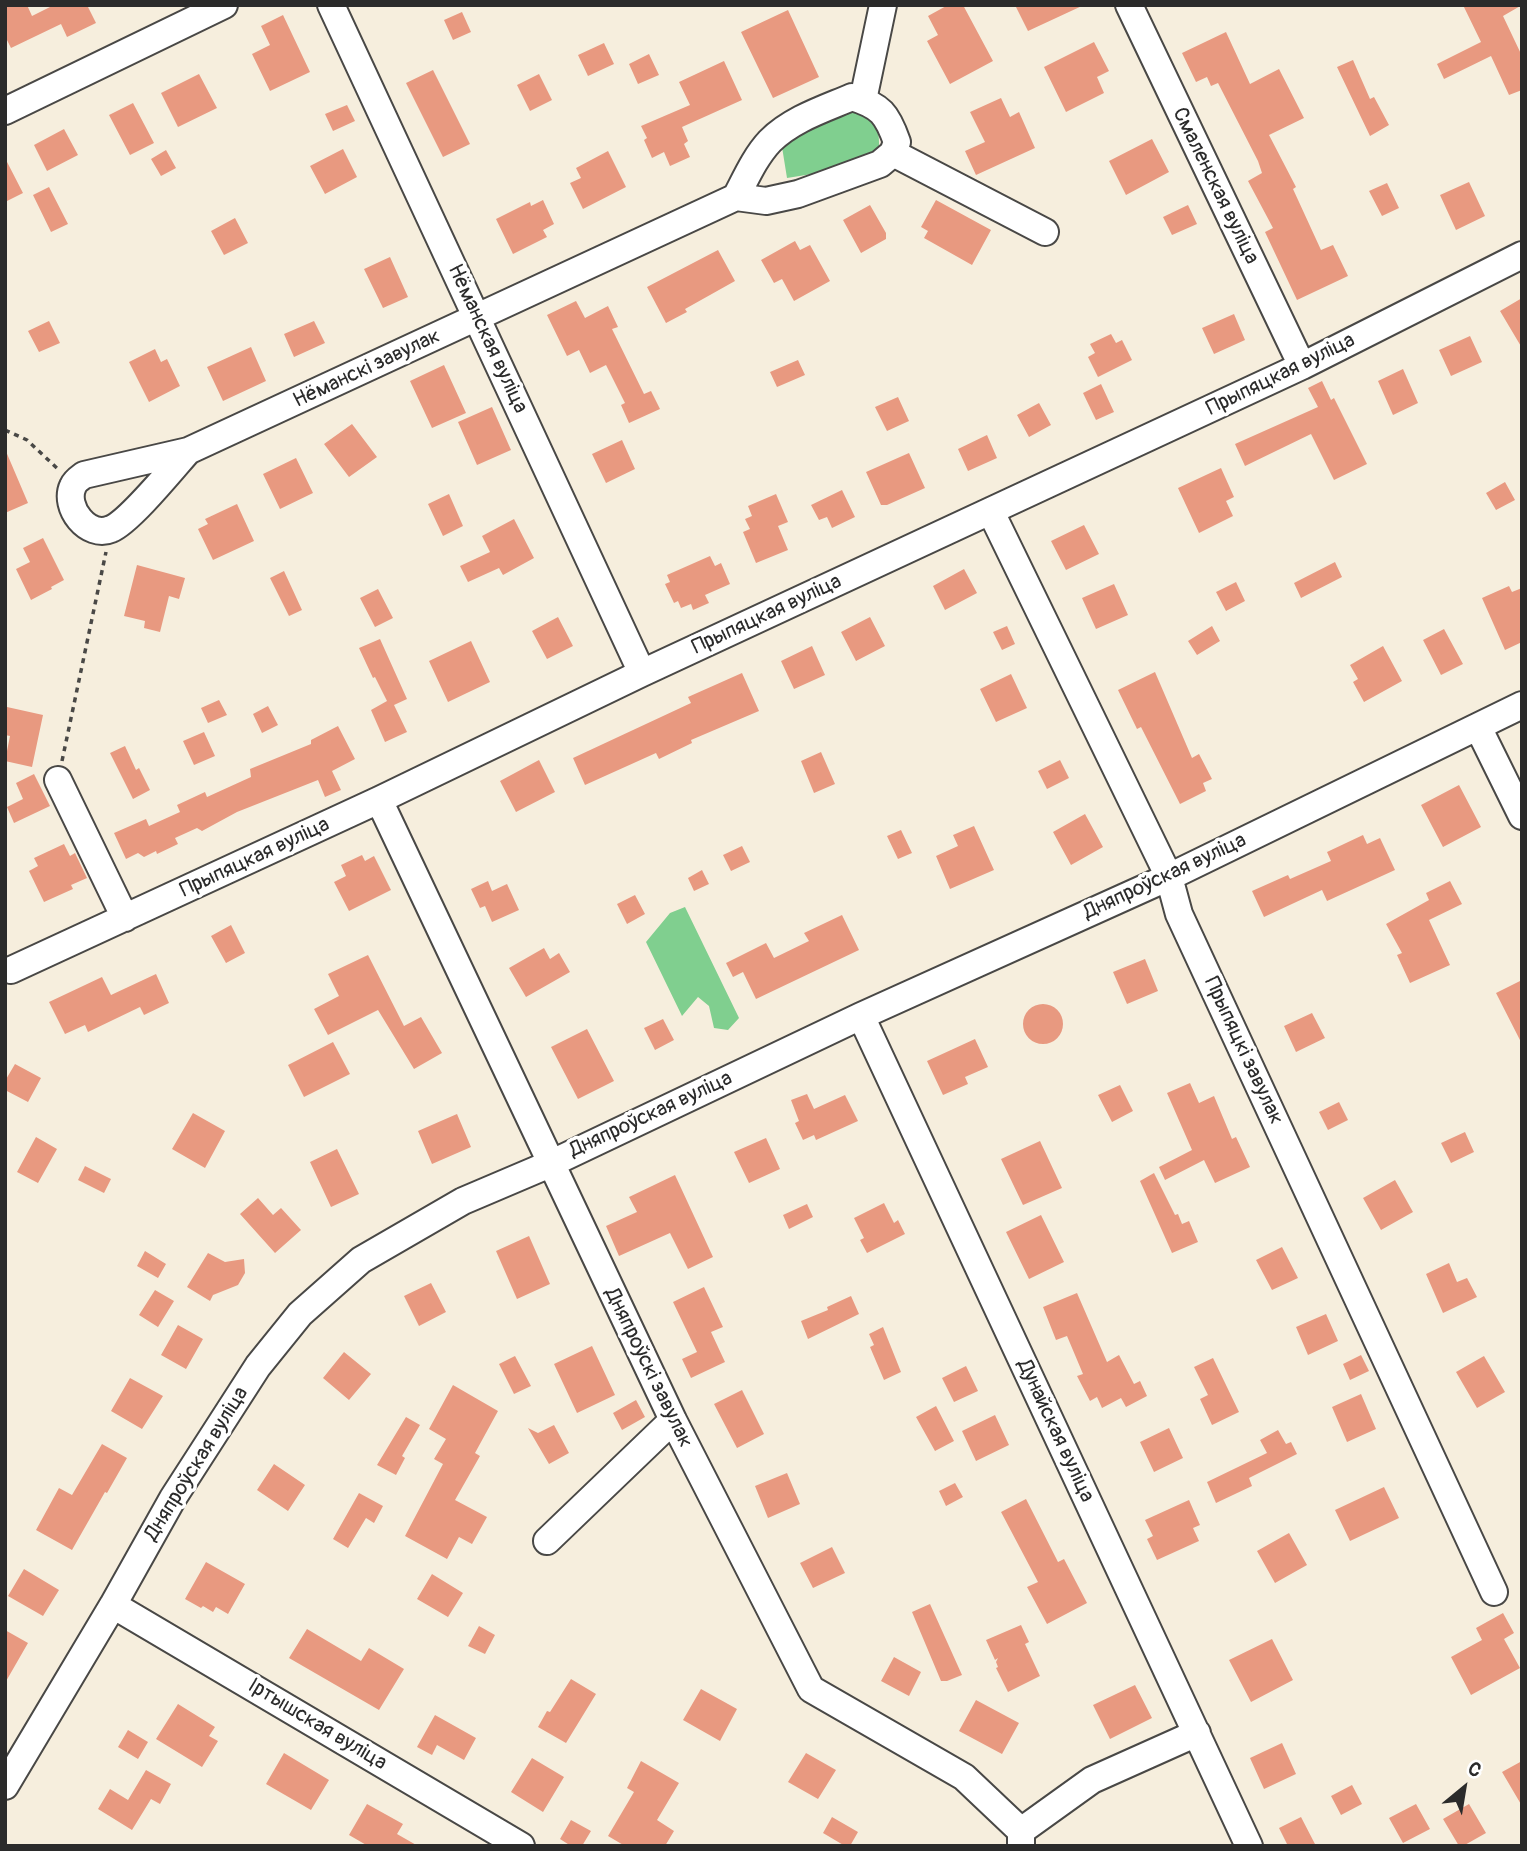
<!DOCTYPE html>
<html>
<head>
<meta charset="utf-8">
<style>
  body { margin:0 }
  #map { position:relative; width:1527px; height:1851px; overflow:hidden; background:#f6eedd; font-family:Pangolin,sans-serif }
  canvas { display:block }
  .frame { position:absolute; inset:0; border:7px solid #2b2b2b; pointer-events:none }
  .north { position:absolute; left:1429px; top:1753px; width:70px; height:70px; -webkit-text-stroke:5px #fff; paint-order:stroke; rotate:30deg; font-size:19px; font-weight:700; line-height:28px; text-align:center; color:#2b2b2b }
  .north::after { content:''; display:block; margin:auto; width:24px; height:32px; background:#2b2b2b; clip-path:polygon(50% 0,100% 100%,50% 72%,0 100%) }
</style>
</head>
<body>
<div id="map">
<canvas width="1527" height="1851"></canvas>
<div class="frame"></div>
<div class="north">С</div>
</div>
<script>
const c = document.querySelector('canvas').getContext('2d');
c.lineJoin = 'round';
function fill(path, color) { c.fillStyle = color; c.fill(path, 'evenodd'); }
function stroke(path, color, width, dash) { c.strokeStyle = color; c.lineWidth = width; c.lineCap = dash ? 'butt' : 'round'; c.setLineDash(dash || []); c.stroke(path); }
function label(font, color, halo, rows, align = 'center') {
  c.font = font + ' Pangolin,sans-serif'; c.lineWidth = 7; c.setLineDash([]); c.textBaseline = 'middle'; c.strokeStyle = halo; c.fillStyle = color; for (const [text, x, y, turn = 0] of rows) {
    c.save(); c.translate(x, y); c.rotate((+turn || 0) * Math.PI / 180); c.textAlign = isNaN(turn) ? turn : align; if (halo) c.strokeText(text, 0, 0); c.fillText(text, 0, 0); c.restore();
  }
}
const green = new Path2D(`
  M857 107C876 122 880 126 879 151L843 169 787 178 782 147 826 115Z
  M685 907 739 1018 728 1030 714 1028 709 1006 698 997 682 1016 646 942 670 913Z`);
const building = new Path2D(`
  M5 5H27L32 16 54 5H87L96 23 67 37 61 24 11 48 5 36Z
  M948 5H963L993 61 950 84 927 41 938 35 928 16Z
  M1015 5H1084L1028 31Z
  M1463 5H1522L1503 16 1522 56V90L1509 95 1491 56 1444 79 1437 64 1481 42Z
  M788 10 819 77 773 98 741 32Z
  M462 12 471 32 453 40 444 20Z
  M283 15 310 72 270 91 252 54 270 45 261 26Z
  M1226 32 1250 84 1279 69 1304 118 1269 135 1296 187 1293 189 1321 250 1333 245 1348 276 1297 300 1265 232 1273 228 1248 181 1262 173 1258 161 1218 83 1211 86 1207 77 1196 82 1182 53Z
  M1094 42 1109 71 1097 77 1104 93 1066 112 1044 67Z
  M604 43 614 64 588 76 578 55Z
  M649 54 659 75 638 84 629 64Z
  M1353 60 1370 99 1374 97 1389 125 1370 136 1337 67Z
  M724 61 742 100 682 127 688 141 684 144 690 157 670 166 664 152 652 158 644 140 647 138 641 126 690 105 679 82Z
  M433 70 470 144 443 157 406 83Z
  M199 74 217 108 178 127 161 93Z
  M539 74 552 100 530 111 517 85Z
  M1001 98 1010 117 1019 112 1035 148 976 175 965 151 985 142 970 112Z
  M133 103 154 143 130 155 109 115Z
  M347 105 355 121 333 131 325 114Z
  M64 129 78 155 47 171 34 145Z
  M1152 139 1169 172 1126 195 1109 161Z
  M343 149 357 177 325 194 310 166Z
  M166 150 176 168 161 176 151 159Z
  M608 151 626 187 583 209 570 183 581 178 576 168Z
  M5 158 23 193 5 202Z
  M1469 182 1485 216 1456 230 1440 195Z
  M1387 183 1399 208 1382 216 1369 191Z
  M49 187 68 224 51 232 33 195Z
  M543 200 554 224 543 230 547 237 513 254 496 219 530 202 531 206Z
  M936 200 991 230 972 265 924 238 928 231 921 227Z
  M870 205 886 233V239L861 253 843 220Z
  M1188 205 1197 224 1172 235 1163 217Z
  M235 218 248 243 224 255 211 231Z
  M795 241 800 250 810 245 830 281 794 301 782 279 774 283 761 260Z
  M718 250 735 281 685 309 687 312 666 323 647 287Z
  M390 257 408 297 383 308 364 269Z
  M1522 298V348L1500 311Z
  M576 301 585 318 608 306 618 327 612 329 644 394 651 391 660 409 629 423 621 405 625 403 606 365 590 373 579 350 567 356 547 315Z
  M1234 314 1245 340 1214 354 1202 328Z
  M49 321 60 343 39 352 28 331Z
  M314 321 325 343 294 357 284 334Z
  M1111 334 1116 343 1122 340 1132 360 1098 377 1088 357 1095 353 1090 344Z
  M1470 336 1482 362 1451 376 1439 350Z
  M251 347 266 381 223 401 207 367Z
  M155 349 161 362 167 359 180 386 149 402 129 362Z
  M798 360 805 375 777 387 770 372Z
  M444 365 466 413 432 428 410 381Z
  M1403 369 1418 403 1393 415 1378 381Z
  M1322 381 1331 400 1334 398 1367 464 1334 480 1311 434 1245 466 1235 444 1318 407 1308 388Z
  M1101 384 1114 412 1096 420 1083 393Z
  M898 397 909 421 887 431 875 407Z
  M1039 403 1051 425 1029 437 1017 415Z
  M492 407 511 450 477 465 458 422Z
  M352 424 377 457 349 477 324 444Z
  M987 435 997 458 968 471 958 449Z
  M622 440 635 469 606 483 592 454Z
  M5 449 28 503 5 513Z
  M909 453 925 488 887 505H881L866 472Z
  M296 458 313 493 280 509 263 474Z
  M1221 468 1234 497 1226 501 1233 516 1199 533 1178 488Z
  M1505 482 1515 500 1496 510 1486 493Z
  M842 490 855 517 832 528 827 517 819 520 811 505Z
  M449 494 463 526 443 536 428 504Z
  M776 494 788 522 778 526 788 550 756 563 743 532 750 529 745 519 752 516 748 506Z
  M237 504 254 541 213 560 198 529 208 524 205 519Z
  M514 519 534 558 503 575 499 568 468 582 460 566 490 552 482 536Z
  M1084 525 1099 554 1066 570 1051 541Z
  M43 538 64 580 51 587 52 589 31 600 16 569 30 562 23 548Z
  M710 556 715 566 721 563 730 584 705 595 709 603 693 610 691 604 681 608 678 601 674 603 665 584 670 582 667 575Z
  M1335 562 1342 577 1301 598 1294 583Z
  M137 565 185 578 179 599 169 596 160 632 144 628 145 621 124 616Z
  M964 569 977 593 945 610 933 586Z
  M284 571 302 610 289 616 270 578Z
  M1236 582 1245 601 1226 611 1216 592Z
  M1114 584 1128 615 1096 629 1082 598Z
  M1509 586 1512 592 1522 588V642L1505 650 1482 598Z
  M378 589 393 618 375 627 360 598Z
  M558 617 573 646 547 659 532 631Z
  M870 617 885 646 856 661 841 632Z
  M1007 626 1015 644 1002 650 993 632Z
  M1212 626 1220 641 1197 655 1188 641Z
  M1444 629 1463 664 1441 675 1423 640Z
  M380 639 407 699 394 705 407 732 385 742 371 710 387 701 375 677 373 678 359 648Z
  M471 641 490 682 448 702 429 661Z
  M812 646 825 675 794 689 781 661Z
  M1383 646 1402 681 1364 702 1353 682 1358 679 1350 665Z
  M1155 672 1192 758 1199 754 1212 779 1203 783 1206 791 1180 804 1141 727 1137 729 1118 690Z
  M742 673 759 711 691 740 692 743 659 759 656 753 585 785 573 758 691 703 688 697Z
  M1011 674 1027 708 996 722 980 689Z
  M219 700 227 715 208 723 201 708Z
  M268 706 278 725 262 733 253 714Z
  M7 707 43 715 32 767 5 761 10 736 5 735Z
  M338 726 355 759 332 771 341 790 325 797 318 780 237 812 202 831 197 828 175 838 178 844 157 854 156 851 144 857 138 853 126 859 114 833 146 819 149 826 180 812 177 805 205 792 207 797 251 777 250 769 311 744V740Z
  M204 732 215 756 194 765 183 741Z
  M125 746 136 770 139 768 150 790 133 799 110 753Z
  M821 752 835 784 814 793 801 761Z
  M539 760 555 792 516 812 500 781Z
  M1060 760 1069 778 1047 789 1038 771Z
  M34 774 50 806 14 823 7 807 23 799 16 783Z
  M1459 785 1481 827 1443 847 1421 805Z
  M1085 814 1103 847 1071 865 1053 832Z
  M974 826 994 870 950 889 936 856 958 846 953 835Z
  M901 830 912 853 898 859 887 836Z
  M1363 835 1367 844 1380 838 1395 870 1327 901 1322 890 1264 917 1252 891 1288 875 1290 879 1331 861 1327 852Z
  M64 844 70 856 75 853 87 878 71 885 73 889 44 902 29 871 38 866 34 858Z
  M742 846 750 862 731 871 723 855Z
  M362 855 365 861 374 856 391 890 349 911 334 882 346 876 341 865Z
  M702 870 709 884 694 891 688 878Z
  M488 881 492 891 507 884 519 910 492 922 485 906 480 908 471 889Z
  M1450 881 1462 904 1429 920 1450 965 1410 983 1397 955 1402 953 1386 924 1429 900 1426 893Z
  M635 895 645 914 627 924 617 904Z
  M842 915 859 950 756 999 743 972 733 977 726 963 766 943 774 958 809 941 804 933Z
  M231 925 245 953 226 963 211 936Z
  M544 948 550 959 559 953 570 972 526 997 509 968Z
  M368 955 404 1026 421 1017 442 1053 414 1069 378 1010 328 1035 314 1009 339 996 328 974Z
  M1145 959 1158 991 1127 1004 1113 972Z
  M156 974 169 1003 144 1015 140 1007 88 1032 85 1025 65 1034 49 1002 102 977 111 995Z
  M1522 980V1044L1496 993Z
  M1023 1024a20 20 0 1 1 40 0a20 20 0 1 1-40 0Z
  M1312 1013 1325 1038 1296 1052 1284 1026Z
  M663 1019 674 1040 655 1050 644 1028Z
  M587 1029 614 1081 578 1099 551 1047Z
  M975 1039 988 1067 965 1077 968 1084 943 1095 927 1061Z
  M333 1042 350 1074 304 1097 288 1065Z
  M15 1064 41 1078 28 1102 5 1090V1081Z
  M1190 1083 1199 1103 1214 1096 1232 1139 1236 1137 1250 1167 1215 1183 1204 1160 1165 1180 1159 1167 1192 1150 1167 1093Z
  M1120 1085 1133 1111 1112 1122 1098 1095Z
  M807 1094 814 1109 845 1095 858 1121 816 1140 814 1135 803 1140 795 1123 799 1121 791 1100Z
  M1339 1102 1348 1120 1328 1130 1319 1112Z
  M193 1113 225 1131 205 1168 172 1149Z
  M457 1114 471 1147 432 1164 418 1131Z
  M1465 1132 1474 1152 1451 1163 1441 1143Z
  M36 1137 57 1149 38 1183 17 1172Z
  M766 1138 780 1169 749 1183 734 1152Z
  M1040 1141 1062 1188 1023 1205 1001 1159Z
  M337 1149 359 1194 331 1207 310 1162Z
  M85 1166 111 1179 104 1193 78 1180Z
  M1154 1173 1175 1215 1178 1214 1182 1224 1189 1221 1198 1242 1172 1253 1140 1181Z
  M675 1175 713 1257 688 1269 670 1233 619 1256 606 1226 637 1212 629 1197Z
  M1395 1180 1413 1212 1381 1230 1363 1198Z
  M258 1198 273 1215 281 1208 301 1230 275 1253 240 1214Z
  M884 1203 894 1223 898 1220 905 1234 867 1253 860 1240 864 1238 854 1218Z
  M807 1204 813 1217 789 1229 783 1215Z
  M1041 1215 1064 1262 1029 1279 1006 1232Z
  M529 1236 550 1284 517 1299 496 1251Z
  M1282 1247 1298 1278 1272 1290 1256 1260Z
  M145 1251 166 1264 158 1278 137 1266Z
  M208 1253 225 1262 244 1259 245 1273 238 1285 213 1295 210 1301 187 1287Z
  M1449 1263 1457 1282 1467 1278 1477 1297 1443 1313 1426 1274Z
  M431 1283 446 1312 419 1326 404 1296Z
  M704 1287 723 1327 711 1332 725 1362 691 1378 682 1359 697 1352 673 1302Z
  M155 1290 174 1301 158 1327 139 1315Z
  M1077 1293 1107 1362 1119 1355 1134 1384 1140 1381 1147 1396 1126 1407 1121 1398 1102 1408 1097 1397 1090 1401 1077 1376 1083 1374 1067 1336 1056 1340 1043 1307Z
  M851 1296 859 1314 808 1339 801 1321 828 1310 827 1307Z
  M1326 1314 1338 1341 1308 1355 1296 1327Z
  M178 1325 203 1339 186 1369 161 1355Z
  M883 1327 901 1372 884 1380 870 1347 874 1345 869 1334Z
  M592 1346 615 1395 577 1413 554 1364Z
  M344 1352 371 1374 349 1400 323 1378Z
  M1361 1355 1369 1371 1350 1380 1343 1364Z
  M515 1356 531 1386 514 1394 499 1364Z
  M1484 1356 1505 1392 1477 1408 1456 1372Z
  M1213 1358 1239 1412 1212 1425 1200 1399 1208 1395 1194 1367Z
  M966 1366 978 1391 954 1402 942 1378Z
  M130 1378 163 1396 142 1429 111 1411Z
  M453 1385 498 1411 475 1453 480 1456 455 1500 487 1517 472 1544 459 1537 447 1559 405 1536 443 1464 434 1459 446 1439 429 1429Z
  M742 1390 764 1434 737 1448 714 1404Z
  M1361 1394 1376 1429 1347 1442 1332 1407Z
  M636 1400 645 1417 622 1430 613 1413Z
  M936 1406 954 1441 935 1451 916 1417Z
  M995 1415 1009 1445 976 1461 962 1431Z
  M406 1417 420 1425 402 1456 405 1458 396 1475 377 1465Z
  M554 1425 569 1453 549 1464 528 1428 538 1433Z
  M1169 1428 1183 1458 1154 1472 1140 1442Z
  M1278 1430 1286 1444 1291 1442 1297 1454 1249 1478 1252 1486 1216 1503 1207 1482 1267 1453 1260 1440Z
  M102 1444 127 1458 107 1493 105 1492 72 1550 36 1530 59 1488 72 1495Z
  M274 1464 305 1485 288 1511 257 1490Z
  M787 1473 800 1504 768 1518 755 1486Z
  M955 1483 963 1497 946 1506 939 1491Z
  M1384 1487 1399 1518 1350 1541 1335 1510Z
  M359 1493 383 1506 374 1523 366 1518 348 1548 333 1539Z
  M1026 1499 1058 1562 1064 1559 1087 1603 1047 1624 1027 1587 1038 1582 1001 1512Z
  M1189 1500 1200 1525 1193 1528 1199 1541 1157 1560 1147 1539 1153 1536 1145 1520Z
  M1289 1533 1307 1565 1275 1583 1257 1551Z
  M832 1547 845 1573 813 1588 800 1563Z
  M206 1562 245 1584 228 1614 216 1607 213 1612 203 1606 201 1608 185 1599Z
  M24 1569 59 1590 43 1616 8 1596Z
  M432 1574 463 1593 448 1617 417 1599Z
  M930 1604 962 1675 947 1681H941L912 1612Z
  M1503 1613 1514 1633 1504 1639 1520 1668 1471 1695 1451 1657 1482 1640 1476 1628Z
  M1021 1625 1029 1642 1025 1644 1040 1676 1008 1692 996 1668 998 1667 996 1662 998 1658 995 1660 986 1640Z
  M479 1626 495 1635 485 1654 468 1646Z
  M307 1629 361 1661 369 1648 404 1669 379 1710 289 1658Z
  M5 1630 28 1643 5 1683Z
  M1272 1639 1293 1680 1251 1702 1229 1660Z
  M894 1657 921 1672 909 1696 881 1681Z
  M571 1679 596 1694 566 1743 538 1727 547 1711 550 1712Z
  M1135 1685 1152 1718 1110 1739 1093 1705Z
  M701 1689 737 1709 720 1741 683 1720Z
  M976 1700 1019 1723 1002 1754 959 1731Z
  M178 1704 215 1727 209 1736 218 1741 202 1767 156 1739Z
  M435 1715 476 1738 464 1760 437 1745 432 1755 417 1747Z
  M128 1730 148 1742 138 1759 118 1747Z
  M1282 1743 1296 1774 1264 1789 1250 1758Z
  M284 1753 329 1780 311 1810 266 1784Z
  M806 1753 836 1770 818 1799 788 1782Z
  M532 1758 564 1777 543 1812 511 1792Z
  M641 1761 679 1783 657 1820 674 1831 665 1846H625L608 1836 634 1792 627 1788Z
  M1522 1761V1806L1502 1772Z
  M146 1770 171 1784 160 1804 151 1799 132 1830 98 1809 110 1789 128 1800Z
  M1352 1785 1362 1804 1341 1815 1331 1796Z
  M367 1804 403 1824 397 1834 418 1846H368L349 1835Z
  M1416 1804 1430 1829 1403 1843 1389 1818Z
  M1469 1804 1486 1833 1463 1846H1459L1443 1819Z
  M832 1817 858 1832 850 1846H845L823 1833Z
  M1301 1817 1316 1846H1288L1279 1828Z
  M571 1820 591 1831 582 1846H571L560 1839Z`);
const path = new Path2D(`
  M5 430 27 440 59 470
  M62 761 106 552`);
const minor = new Path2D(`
  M331 5 642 673
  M1129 5 1302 366
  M863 100 883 5
  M5 111 224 5
  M893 153 1045 232
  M188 451C173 468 129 522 111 529 88 539 63 507 73 486 75 481 80 478 84 475L188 451 736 197 766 201 798 194 880 164 893 153 897 142C887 114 881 106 852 97 824 109 792 119 770 141 755 157 746 178 736 197
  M991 512 1169 877 1179 914 1494 1592
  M1478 727 1522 816
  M58 780 125 918
  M379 800 673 1420 811 1689 964 1777 1021 1831V1846
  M11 970 379 800 642 673 1302 366 1522 255
  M861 1016 1249 1846
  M547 1541 673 1420
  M113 1605 521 1846
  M5 1786 113 1605 173 1498 258 1366 300 1314 361 1260 463 1201 550 1164 861 1016 1169 877 1522 705
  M1021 1831 1092 1780 1197 1733`);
const streetNames = [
  ["Смаленская вуліца",1215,186,64],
  ["Нёманская вуліца",487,339,65],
  ["Нёманскі завулак",367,369,-25],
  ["Прыпяцкая вуліца",1281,375,-26],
  ["Прыпяцкая вуліца",767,615,-25],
  ["Прыпяцкая вуліца",255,858,-25],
  ["Дняпроўская вуліца",1165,877,-25],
  ["Прыпяцкі завулак",1243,1051,65],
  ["Дняпроўская вуліца",651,1115,-25],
  ["Дняпроўскі завулак",648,1368,64],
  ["Дунайская вуліца",1055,1431,65],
  ["Дняпроўская вуліца",197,1464,-58],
  ["Іртышская вуліца",317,1725,31]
];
fill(green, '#80cf8f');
fill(building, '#e89980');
stroke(minor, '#494846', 30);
stroke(path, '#494846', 3.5, [5, 5]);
stroke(minor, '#fff', 26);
label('21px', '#2b2b2b', '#fff', streetNames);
</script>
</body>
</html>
